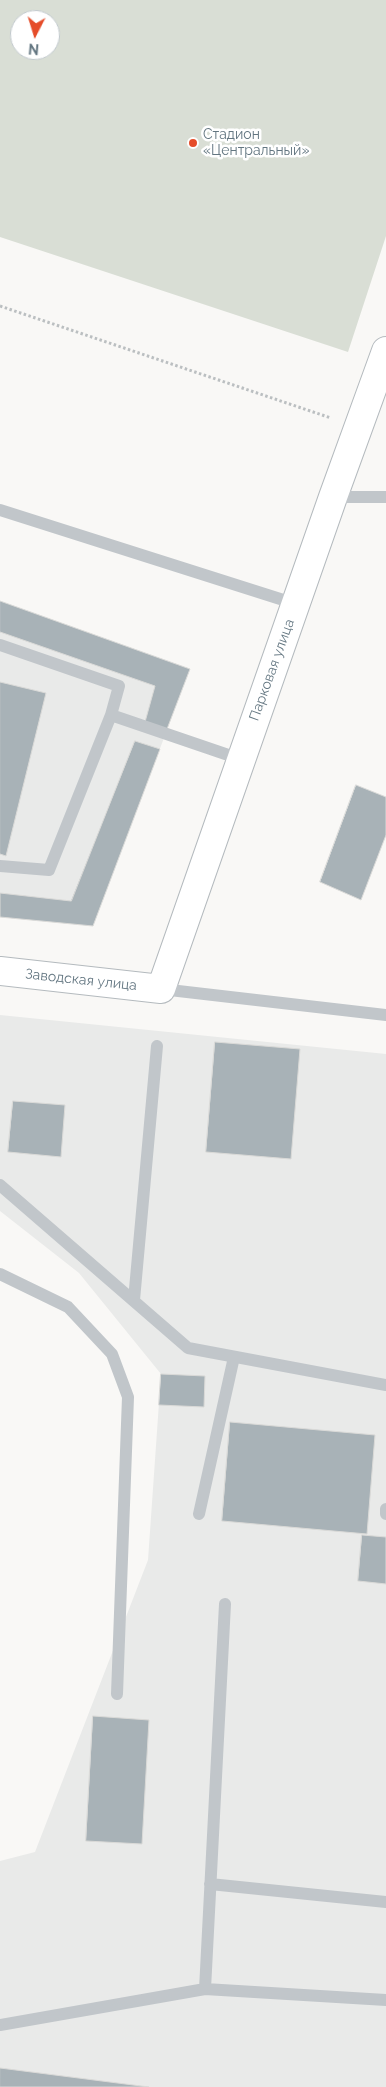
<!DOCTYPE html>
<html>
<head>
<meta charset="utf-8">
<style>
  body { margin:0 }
  #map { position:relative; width:386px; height:2087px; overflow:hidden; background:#f9f8f6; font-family:Raleway,sans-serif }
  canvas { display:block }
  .north { position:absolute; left:10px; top:10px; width:50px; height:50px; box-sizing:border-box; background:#fff; border:1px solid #c1c8cd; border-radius:50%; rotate:185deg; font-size:14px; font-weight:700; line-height:20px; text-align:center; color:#637681 }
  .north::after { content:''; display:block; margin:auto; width:18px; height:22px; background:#e54c29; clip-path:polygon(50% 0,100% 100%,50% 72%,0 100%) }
</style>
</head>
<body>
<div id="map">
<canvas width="386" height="2087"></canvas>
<div class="north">N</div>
</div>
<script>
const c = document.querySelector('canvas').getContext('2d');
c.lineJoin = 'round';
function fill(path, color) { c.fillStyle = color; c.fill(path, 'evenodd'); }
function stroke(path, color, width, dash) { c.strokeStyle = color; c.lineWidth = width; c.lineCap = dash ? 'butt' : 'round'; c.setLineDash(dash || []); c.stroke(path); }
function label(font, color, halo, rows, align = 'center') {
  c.font = font + ' Raleway,sans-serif'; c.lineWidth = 5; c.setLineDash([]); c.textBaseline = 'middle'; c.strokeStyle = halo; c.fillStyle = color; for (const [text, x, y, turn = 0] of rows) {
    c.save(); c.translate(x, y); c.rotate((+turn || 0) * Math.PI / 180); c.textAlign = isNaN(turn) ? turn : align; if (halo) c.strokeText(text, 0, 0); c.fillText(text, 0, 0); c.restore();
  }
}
const built = new Path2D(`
  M0 601 190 669 93 926 0 917Z
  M0 1015 386 1054V2087H0V1861L35 1852 148 1560 161 1374 79 1273 0 1211Z`);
const green = new Path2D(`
  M0 0H386V236L348 352 0 237ZM20 20H50V50H20Z`);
const building = new Path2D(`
  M0 601 190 669 167 729 145 722 155 686 0 632Z
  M0 682 46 693 6 856 0 854Z
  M135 741 160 749 93 926 0 917V893L71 901Z
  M356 785 386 797V835L361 900 320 882Z
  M215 1042 300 1049 291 1159 206 1152Z
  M13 1101 65 1105 61 1157 8 1152Z
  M161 1374 205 1376 204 1407 159 1405Z
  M230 1422 375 1435 367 1534 222 1521Z
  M362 1535 386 1537V1584L358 1581Z
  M93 1716 149 1720 142 1844 86 1841Z
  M0 2068 149 2087H0Z`);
const path = new Path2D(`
  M0 306 331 418`);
const lane = new Path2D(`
  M333 497H386
  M0 510 296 604
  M0 645 119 686 111 715 240 759
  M0 866 49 870 111 715
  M161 989 386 1015
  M0 1185 188 1348 386 1385
  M0 1274 68 1307 112 1354 128 1397 117 1694
  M134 1300 157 1046
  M199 1514 234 1357
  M386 1514V1509
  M210 1884 386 1902
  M205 1989 386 2000
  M0 2025 205 1989 225 1604`);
const secondary = new Path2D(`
  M0 971 161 989 333 497 386 351`);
const markers = [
  [193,143,5,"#e54c29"]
];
const poiNames = [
  ["Стадион",203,135],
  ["«Центральный»",203,151]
];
const streetNames = [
  ["Парковая улица",272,670,-70],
  ["Заводская улица",81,980,6]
];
fill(built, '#e9eae9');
fill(green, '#d9ded5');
fill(building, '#a8b2b7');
stroke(building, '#dadad8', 1);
stroke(secondary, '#b4babe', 30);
stroke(path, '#bbbfc1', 3, [2.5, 2.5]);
stroke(lane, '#c1c6ca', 12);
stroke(secondary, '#fff', 28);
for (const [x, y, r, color] of markers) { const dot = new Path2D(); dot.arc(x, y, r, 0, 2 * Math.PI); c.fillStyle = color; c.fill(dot); stroke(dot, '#fff', 2); }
label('14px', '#637681', '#fff', poiNames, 'left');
label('14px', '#637681', '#fff', streetNames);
</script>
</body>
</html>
